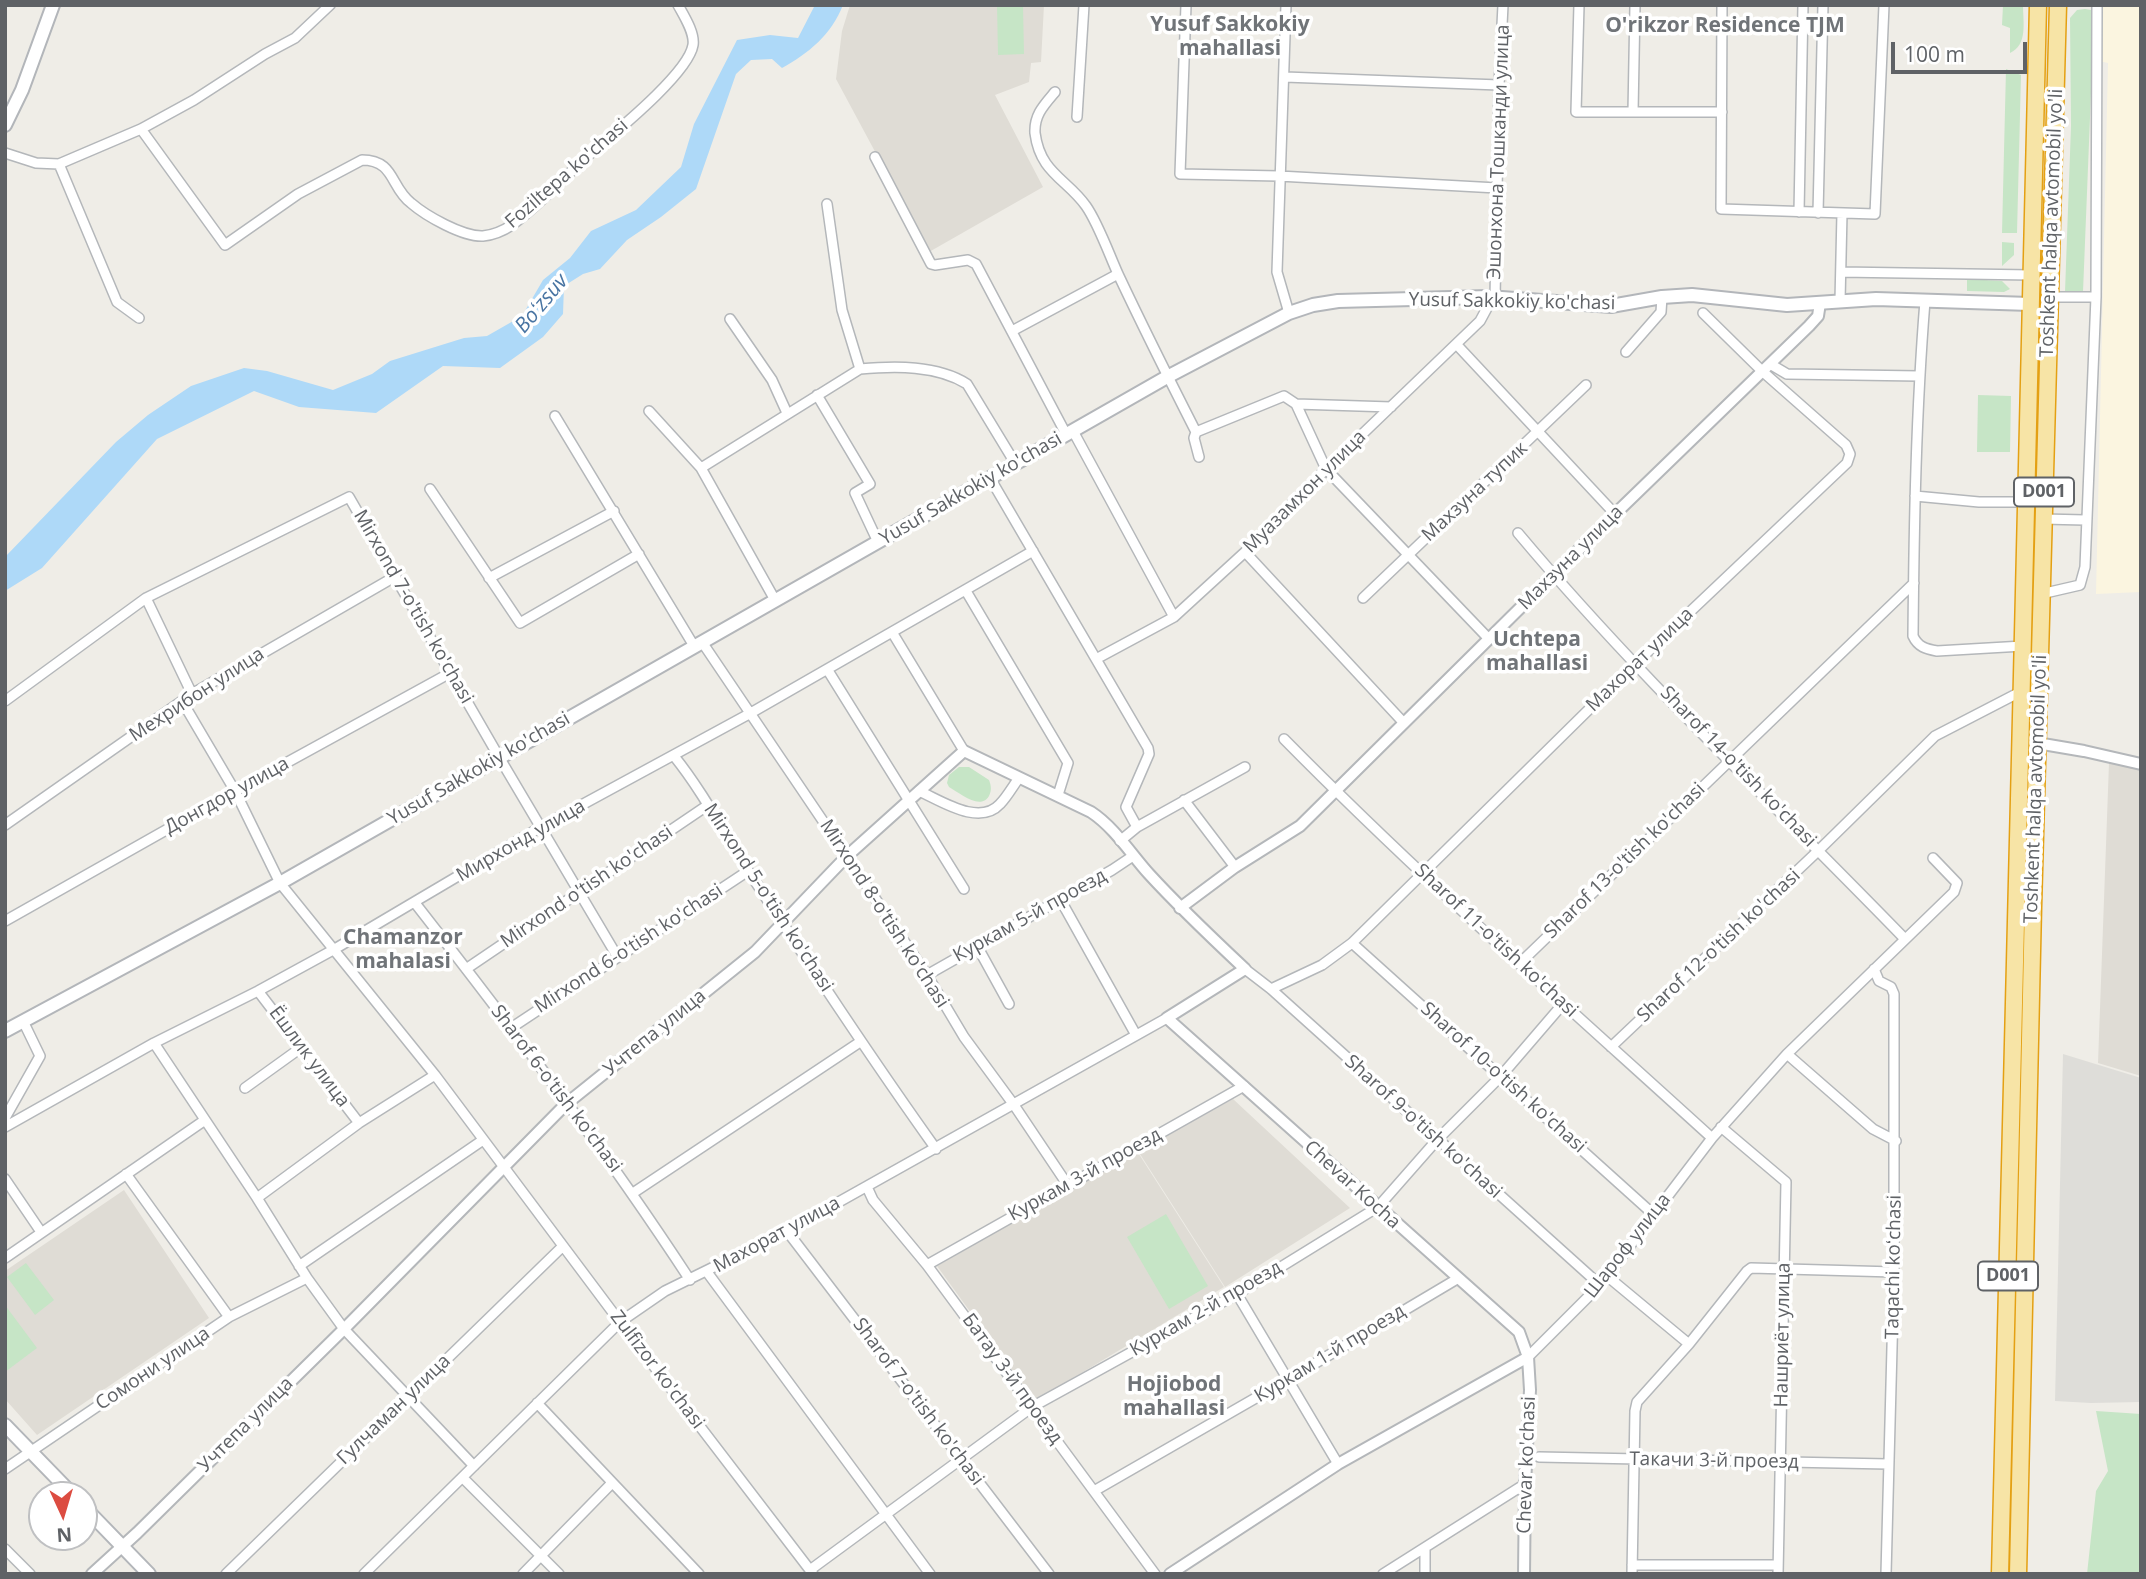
<!DOCTYPE html>
<html>
<head>
<meta charset="utf-8">
<style>
  body { margin:0 }
  #map { position:relative; width:2146px; height:1579px; overflow:hidden; background:#efede7; font-family:"Open Sans",sans-serif }
  canvas { display:block }
  .frame { position:absolute; inset:0; border:7px solid #5f6266; pointer-events:none }
  .north { position:absolute; left:28px; top:1481px; width:70px; height:70px; box-sizing:border-box; background:#fff; border:2px solid #bfc0c2; border-radius:50%; rotate:176deg; font-size:19px; font-weight:700; line-height:28px; text-align:center; color:#5f6266 }
  .north::after { content:''; display:block; margin:auto; width:24px; height:32px; background:#dc4c41; clip-path:polygon(50% 0,100% 100%,50% 72%,0 100%) }
  .scale { position:absolute; left:1891px; top:42px; width:136px; height:32px; box-sizing:border-box; border:4px solid #5f6266; border-top:0; padding-left:9px; font-size:21px; line-height:24px; white-space:nowrap; color:#5f6266; -webkit-text-stroke:5px #fff; paint-order:stroke }
</style>
</head>
<body>
<div id="map">
<canvas width="2146" height="1579"></canvas>
<div class="frame"></div>
<div class="north">N</div>
<div class="scale">100 m</div>
</div>
<script>
const c = document.querySelector('canvas').getContext('2d');
c.lineJoin = 'round';
function fill(path, color) { c.fillStyle = color; c.fill(path, 'evenodd'); }
function stroke(path, color, width, dash) { c.strokeStyle = color; c.lineWidth = width; c.lineCap = dash ? 'butt' : 'round'; c.setLineDash(dash || []); c.stroke(path); }
function label(font, color, halo, rows, align = 'center') {
  c.font = font + ' "Open Sans",sans-serif'; c.lineWidth = 7; c.setLineDash([]); c.textBaseline = 'middle'; c.strokeStyle = halo; c.fillStyle = color; for (const [text, x, y, turn = 0] of rows) {
    c.save(); c.translate(x, y); c.rotate((+turn || 0) * Math.PI / 180); c.textAlign = isNaN(turn) ? turn : align; if (halo) c.strokeText(text, 0, 0); c.fillText(text, 0, 0); c.restore();
  }
}
const commercial = new Path2D(`
  M2099 5H2141V592L2096 594 2108 63 2099 61Z`);
const industrial = new Path2D(`
  M2063 1054 2141 1078V1402L2091 1403 2055 1401Z`);
const education = new Path2D(`
  M850 5H1044L1041 62 1031 63 1029 82 995 95 1043 187 929 252 836 79 842 31Z
  M2109 763 2141 770V1076L2098 1063Z
  M1233 1099 1350 1208 1225 1287 1138 1151Z
  M1137 1151 1224 1287 1035 1401 937 1266Z
  M124 1190 209 1318 37 1435 5 1399V1271Z`);
const green = new Path2D(`
  M997 5H1023L1024 54 998 55Z
  M2003 5H2023C2023 22 2028 45 2010 53V28L2002 25Z
  M2085 9 2091 10 2094 18 2083 292H2065L2071 126 2070 18 2077 10Z
  M2006 69 2021 75 2017 233H2002Z
  M2002 242 2014 243V255L2002 266Z
  M1967 279 2002 281 2010 289 2004 292 1967 291Z
  M1978 395 2011 396 2010 452H1977Z
  M959 767H969L989 780C991 785 992 790 989 796 980 811 960 793 949 787L947 783 949 775Z
  M1166 1214 1208 1286 1169 1309 1127 1237Z
  M26 1263 54 1300 35 1315 7 1277Z
  M5 1305 37 1348 5 1372Z
  M2096 1411 2141 1414V1574H2087L2096 1491 2108 1471Z`);
const water = new Path2D(`
  M815 5H843C831 35 809 53 782 68L772 59 751 60 736 74 696 189 661 217 627 240 600 269 583 274 564 286 563 314 543 337 500 368 443 366 376 413 299 407 254 391 157 439 42 568 5 591V557L116 442 148 415 191 386 244 368 267 371 333 390 372 374 390 361 464 338 487 336 522 316 543 280 570 258 591 231 636 210 681 167 694 124 737 40 770 35 798 38Z`);
const minor = new Path2D(`
  M1186 5 1180 174 1279 176 1497 188
  M1286 5 1277 272 1289 313
  M1579 5 1576 112H1722
  M1722 5 1721 209 1875 214 1884 5
  M1285 77 1499 85
  M1055 92C1044 105 1034 115 1035 133 1040 173 1067 179 1086 206 1098 223 1109 254 1118 274 1143 327 1169 379 1196 432L1194 438 1199 457
  M1633 112 1635 5
  M1077 117 1084 5
  M141 129 225 245 298 194 362 160C395 160 390 187 411 203 426 216 463 237 483 236 494 235 503 231 512 225 538 206 560 182 583 160 608 138 688 75 693 45 695 33 684 16 678 5
  M5 153 36 163 59 164 141 129 194 100 265 54 295 38 330 5
  M875 157 931 264 935 265 968 260 976 264 1066 434
  M59 164 117 302 139 318
  M827 204 842 310 860 369
  M1799 212 1803 5
  M1818 213 1823 5
  M1841 272 2031 275
  M2050 297H2096
  M1495 298 1499 85 1503 5
  M1840 301 1842 213
  M1925 301C1916 412 1914 524 1913 636 1918 647 1926 649 1937 651L2023 646
  M730 319 772 380 787 413
  M1012 331 1118 274
  M1457 345 1615 514
  M1626 352 1661 312 1662 297
  M1770 364 1787 374 1919 376
  M817 395 870 484 855 493 878 542
  M1296 404 1326 469 1489 639
  M649 411 701 468 775 600
  M555 416 694 646
  M1073 431 1174 617
  M1196 432 1284 396 1296 404 1391 407
  M701 468 860 369C895 366 937 365 967 384L1015 463
  M990 478 1148 748 1149 754 1126 807 1137 827
  M430 489 520 623 639 554
  M1915 496 1979 502H2026
  M2043 519 2085 520
  M1518 533C1637 675 1775 805 1904 938
  M1245 552 1403 722
  M489 578 614 511
  M966 591 1068 763 1058 795
  M2041 594 2080 585 2085 567 2096 297 2097 5
  M146 598 192 694
  M1363 598 1586 385
  M892 632 964 751
  M702 642 927 975 964 1037 1014 1105 1067 1184
  M1096 659 1174 617 1245 552 1326 469 1480 321 1487 308 1488 297
  M827 669 964 889
  M5 701 146 598 349 497 499 757 617 956
  M182 701 235 791 280 883 435 1075 620 1322 813 1574
  M1284 739C1421 878 1568 1007 1712 1138
  M674 756C703 792 724 833 749 872 810 965 871 1058 936 1149
  M919 791C940 800 979 827 1000 804 1007 797 1013 786 1019 778
  M1184 800 1235 867
  M5 825 192 694 396 576
  M1120 841 1137 827 1245 767
  M1060 899 1136 1035
  M415 903C511 1026 605 1150 690 1280
  M5 921 235 791 450 673
  M1352 943 1653 1214
  M977 946 1009 1004
  M1519 964 1914 583
  M466 969 708 805
  M1245 969 1271 989 1600 1285
  M1874 969 1879 981 1891 987 1894 994V1272L1886 1574
  M927 975 1112 870 1133 856
  M1271 989 1322 965 1352 943 1636 663 1847 463 1850 454 1846 445 1762 371 1703 313
  M258 991 359 1123
  M511 1028 748 871
  M154 1043 257 1198 307 1278 344 1329 474 1466
  M1611 1047 1819 850 1935 736 2022 691
  M1787 1054 1873 1129 1896 1141
  M245 1088 302 1047
  M5 1118 40 1056 23 1021
  M5 1127 154 1043 258 991 333 950 541 827 749 714 1033 551
  M1721 1127 1786 1182 1778 1574
  M126 1174 229 1317
  M5 1179 41 1232
  M867 1187 873 1200 927 1265 1155 1574
  M633 1193 860 1042
  M257 1198 359 1123 435 1075
  M787 1231 1049 1574
  M5 1258 205 1120
  M927 1265 1244 1086
  M299 1266 483 1140
  M707 1272 930 1574
  M1607 1276 1689 1344
  M1237 1294 1338 1464
  M1528 1357 1600 1285 1712 1138 1787 1054 1954 892 1957 883 1933 858
  M537 1403 699 1574
  M1539 1457 1888 1464
  M5 1469 229 1317 307 1278
  M463 1478 559 1574
  M1094 1491 1287 1380 1457 1279
  M5 1549 30 1574
  M1425 1549V1574
  M1632 1565H1778
  M810 1570 1032 1407 1237 1294 1378 1207 1436 1141 1501 1076 1562 1005
  M226 1574 563 1246
  M364 1574 620 1322 665 1291 787 1231 1167 1018
  M523 1574 611 1484
  M1383 1574 1525 1484
  M1632 1574 1635 1411 1637 1402 1689 1344 1747 1271 1751 1268 1894 1272`);
const tertiary = new Path2D(`
  M2037 743 2084 751 2141 764
  M1180 908 1235 867 1300 826 1615 514 1809 326 1818 316 1820 303
  M92 1574 137 1533 344 1329 566 1104 755 952 847 856 964 751 1091 812C1114 827 1131 854 1149 874 1180 908 1212 938 1245 969L1167 1018 1519 1332 1528 1357 1530 1390 1525 1484 1524 1574
  M1170 1574 1338 1464 1528 1357`);
const secondary = new Path2D(`
  M5 125 22 90 53 5
  M5 1031 280 883 1167 377 1289 313 1313 305 1338 301 1488 297 1611 306 1662 297 1692 295 1787 305 1876 299 2030 304
  M5 1425 73 1495
  M84 1507 149 1574`);
const trunk = new Path2D(`
  M2000 1574C2015 1051 2024 528 2038 5
  M2018 1574 2033 907 2058 5`);
const shields = [
  [2044,492,60],
  [2008,1276,60]
];
const shieldNames = [
  ["D001",2044,492],
  ["D001",2008,1276]
];
const streetNames = [
  ["Эшонхона Тошканди улица",1499,152,-88],
  ["Foziltepa ko'chasi",567,174,-41],
  ["Toshkent halqa avtomobil yo'li",2052,223,-88],
  ["Yusuf Sakkokiy ko'chasi",1512,302,1],
  ["Yusuf Sakkokiy ko'chasi",971,489,-30],
  ["Муазамхон улица",1305,492,-45],
  ["Махзуна тупик",1475,492,-43],
  ["Махзуна улица",1571,558,-45],
  ["Mirxond 7-o'tish ko'chasi",413,607,60],
  ["Махорат улица",1640,660,-44],
  ["Мехрибон улица",197,695,-33],
  ["Sharof 14-o'tish ko'chasi",1738,767,46],
  ["Yusuf Sakkokiy ko'chasi",479,769,-30],
  ["Toshkent halqa avtomobil yo'li",2036,789,-88],
  ["Донгдор улица",227,796,-29],
  ["Мирхонд улица",521,841,-30],
  ["Sharof 13-o'tish ko'chasi",1625,861,-44],
  ["Mirxond o'tish ko'chasi",587,887,-34],
  ["Mirxond 5-o'tish ko'chasi",768,898,57],
  ["Mirxond 8-o'tish ko'chasi",884,914,57],
  ["Куркам 5-й проезд",1030,916,-29],
  ["Sharof 11-o'tish ko'chasi",1496,941,43],
  ["Sharof 12-o'tish ko'chasi",1719,946,-43],
  ["Mirxond 6-o'tish ko'chasi",629,949,-33],
  ["Учтепа улица",655,1033,-39],
  ["Ёшлик улица",309,1057,53],
  ["Sharof 10-o'tish ko'chasi",1503,1078,42],
  ["Sharof 6-o'tish ko'chasi",556,1089,53],
  ["Sharof 9-o'tish ko'chasi",1423,1127,42],
  ["Куркам 3-й проезд",1085,1175,-29],
  ["Chevar Kocha",1352,1185,42],
  ["Махорат улица",777,1235,-28],
  ["Шароф улица",1628,1246,-52],
  ["Taqachi koʻchasi",1894,1267,-89],
  ["Куркам 2-й проезд",1206,1309,-30],
  ["Нашриёт улица",1783,1335,-89],
  ["Куркам 1-й проезд",1330,1354,-31],
  ["Сомони улица",153,1369,-34],
  ["Zulfizor ko'chasi",657,1370,53],
  ["Батау 3-й проезд",1012,1379,54],
  ["Sharof 7-o'tish ko'chasi",918,1402,53],
  ["Гулчаман улица",394,1410,-44],
  ["Учтепа улица",246,1425,-45],
  ["Такачи 3-й проезд",1714,1461,1],
  ["Chevar ko'chasi",1527,1465,-88]
];
const neighbourhoodNames = [
  ["Yusuf Sakkokiy",1230,25],
  ["mahallasi",1230,49],
  ["O'rikzor Residence TJM",1725,26],
  ["Uchtepa",1537,640],
  ["mahallasi",1537,664],
  ["Chamanzor",403,938],
  ["mahalasi",403,962],
  ["Hojiobod",1174,1385],
  ["mahallasi",1174,1409]
];
const waterNames = [
  ["Boʻzsuv",542,304,-50]
];
fill(commercial, '#fbf5e0');
fill(industrial, '#deddd9');
fill(education, '#dfdcd5');
fill(green, '#c6e5c6');
fill(water, '#aed9f8');
stroke(minor, '#b4b7ba', 12);
stroke(tertiary, '#b4b7ba', 14);
stroke(secondary, '#b3b6ba', 16);
stroke(trunk, '#e4a013', 19);
stroke(minor, '#fff', 9);
stroke(tertiary, '#fff', 10);
stroke(secondary, '#fff', 12);
stroke(trunk, '#f7e4a6', 16);
for (const [x, y, w] of shields) { const box = new Path2D(); box.roundRect(x - w / 2, y - 14.5, w, 29, 5); c.fillStyle = '#fff'; c.fill(box); stroke(box, '#5f6266', 2); }
label('bold 18px', '#5f6266', null, shieldNames);
label('19px', '#5f6266', '#fff', streetNames);
label('bold 21px', '#707478', '#fff', neighbourhoodNames);
label('italic 21px', '#4874a2', '#fff', waterNames);
</script>
</body>
</html>
